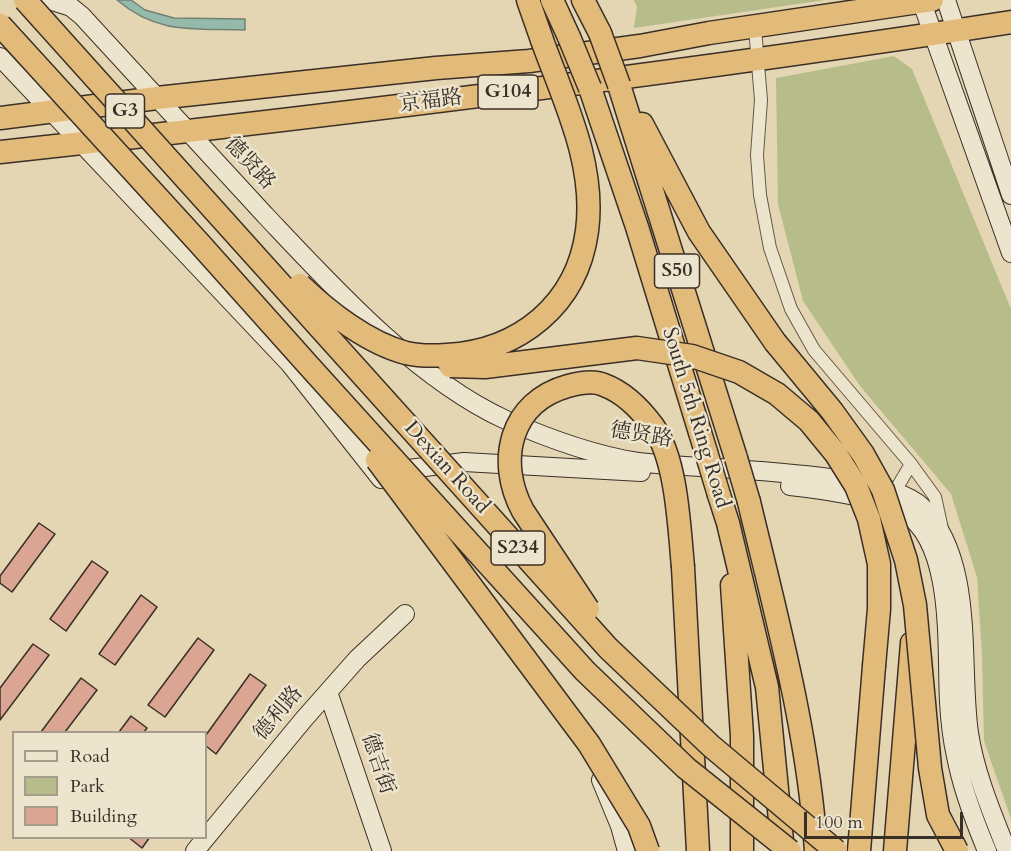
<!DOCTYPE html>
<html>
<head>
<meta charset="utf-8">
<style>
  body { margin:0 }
  #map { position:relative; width:1011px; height:851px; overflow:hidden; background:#e4d6b3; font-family:Cardo,serif }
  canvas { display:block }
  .legend { position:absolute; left:12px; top:731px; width:195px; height:108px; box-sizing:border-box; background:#ede4ce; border:2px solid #a59c8b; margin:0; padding:8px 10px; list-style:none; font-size:18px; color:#3a2f27 }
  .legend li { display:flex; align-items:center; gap:12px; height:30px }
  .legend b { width:30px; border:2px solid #a59c8b }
  .scale { position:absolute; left:804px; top:812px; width:159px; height:27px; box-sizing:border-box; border:3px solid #3a2f27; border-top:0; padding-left:8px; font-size:18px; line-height:21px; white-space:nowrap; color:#3a2f27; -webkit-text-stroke:4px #ede4ce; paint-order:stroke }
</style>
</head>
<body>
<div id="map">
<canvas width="1011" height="851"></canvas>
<ul class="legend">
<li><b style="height:8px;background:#ede4ce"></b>Road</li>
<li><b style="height:16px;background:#b7bd8a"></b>Park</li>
<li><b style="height:16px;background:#dba593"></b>Building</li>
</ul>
<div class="scale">100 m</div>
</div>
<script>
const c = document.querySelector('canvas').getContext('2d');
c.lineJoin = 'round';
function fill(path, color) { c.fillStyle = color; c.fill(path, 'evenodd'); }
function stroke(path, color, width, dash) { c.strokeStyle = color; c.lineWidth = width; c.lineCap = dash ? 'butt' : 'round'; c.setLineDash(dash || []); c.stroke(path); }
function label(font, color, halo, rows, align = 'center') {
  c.font = font + ' Cardo,"Noto Serif SC",serif'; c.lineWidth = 5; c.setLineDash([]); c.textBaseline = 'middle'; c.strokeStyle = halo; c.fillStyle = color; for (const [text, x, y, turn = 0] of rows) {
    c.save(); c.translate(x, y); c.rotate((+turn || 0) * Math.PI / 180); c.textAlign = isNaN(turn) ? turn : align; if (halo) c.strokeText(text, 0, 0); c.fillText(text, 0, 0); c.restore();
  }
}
const green = new Path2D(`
  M634 0H825L634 28 637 7Z
  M894 56 912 69 1011 309V819L984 741 982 656 977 577 951 494 860 386 803 301 778 204 776 78Z`);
const water = new Path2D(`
  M117 0H131L145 10 174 18 245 19V30C194 28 158 35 117 0Z`);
const building = new Path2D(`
  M39 523 55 534 12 592 0 583V576Z
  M92 561 108 572 66 631 50 619Z
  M141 595 157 607 115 665 99 654Z
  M198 638 214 650 165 717 148 705Z
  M33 644 49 655 0 720V688Z
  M250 674 266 685 216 754 206 746V735Z
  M81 678 97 690 65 732H41Z
  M131 716 147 728 144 732H119Z
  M128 837H150L142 848Z`);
const street = new Path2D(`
  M755 28 761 100 757 155 760 195 770 248 791 309 814 350 911 464 935 497 942 529
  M895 491 911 464`);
const secondary = new Path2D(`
  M49 0 71 7 82 16C143 83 204 149 265 215 332 286 416 379 506 420 547 438 593 455 638 462 697 470 885 469 922 507 976 561 959 664 969 733 975 773 992 813 1007 851
  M921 0 1011 253
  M946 0 1011 195
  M0 57 290 364 381 479
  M393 471 464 462 641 472
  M790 486C819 489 882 498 905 513 955 545 946 650 949 702 950 720 952 739 956 756 962 789 974 820 987 851
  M328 692 382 851
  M601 780 620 826 627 851
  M195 851 304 719 357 659 405 614`);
const highway = new Path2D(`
  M528 0 542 40
  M552 0 569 37
  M583 0 600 33
  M619 85 736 458
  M590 88 637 227 706 452
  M0 118 157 98 436 68 529 61 640 46 709 33 932 0
  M642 124 699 232 775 342
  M0 152C338 115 675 74 1011 22
  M719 495 728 523 767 687 783 851
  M749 502C776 615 809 735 816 851
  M683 567 698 851
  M732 585 742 736V851
  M859 851 874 666
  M895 851 912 643`);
const highwayBridge = new Path2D(`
  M25 0 608 648 711 746 836 851
  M0 25 200 244 309 366 585 671 686 768 790 851
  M600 33 619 85
  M569 37 590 88
  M300 285C328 312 368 343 406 353 419 356 434 356 447 355 519 351 577 305 587 231 596 164 564 101 542 40
  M775 342 832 411 863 454 883 490 906 560 915 605 930 768 938 815 957 851
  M450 366 485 367 637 348 692 356 739 372 777 394 809 421 836 454 856 486 869 519 879 564V609L874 666
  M706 452 719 495
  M736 458 749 502
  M377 460 589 744 639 826 648 851
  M588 609 523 511C496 461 510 402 568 386 579 383 594 380 604 385 623 392 641 410 653 426 677 460 679 526 683 567`);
const shields = [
  [508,92,60],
  [125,111,39],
  [677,271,45],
  [518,548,54]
];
const shieldNames = [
  ["G104",508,92],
  ["G3",125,111],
  ["S50",677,271],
  ["S234",518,548]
];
const streetNames = [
  ["京福路",431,102,-7],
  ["德贤路",249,164,47],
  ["South 5th Ring Road",695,418,73],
  ["德贤路",641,436,9],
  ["Dexian Road",446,468,48],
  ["德利路",279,714,-50],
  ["德吉街",377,764,71]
];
fill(green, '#b7bd8a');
fill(water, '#95b9ab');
stroke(water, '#718276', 1.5);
fill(building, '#dba593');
stroke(building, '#3a2f27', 1.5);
stroke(street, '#64594a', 14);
stroke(secondary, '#3a2f27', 20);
stroke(highway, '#3a2f27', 25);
stroke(street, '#ede4ce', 12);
stroke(secondary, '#ede4ce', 18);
stroke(highway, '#e2bb7a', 22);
stroke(highwayBridge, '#3a2f27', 25, []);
stroke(highwayBridge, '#e2bb7a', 22);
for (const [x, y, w] of shields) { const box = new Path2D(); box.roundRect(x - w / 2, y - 17, w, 34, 4.5); c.fillStyle = '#ede4ce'; c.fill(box); stroke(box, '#3a2f27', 1.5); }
label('bold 20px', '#3a2f27', null, shieldNames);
label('21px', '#3a2f27', '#ede4ce', streetNames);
</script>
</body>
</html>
